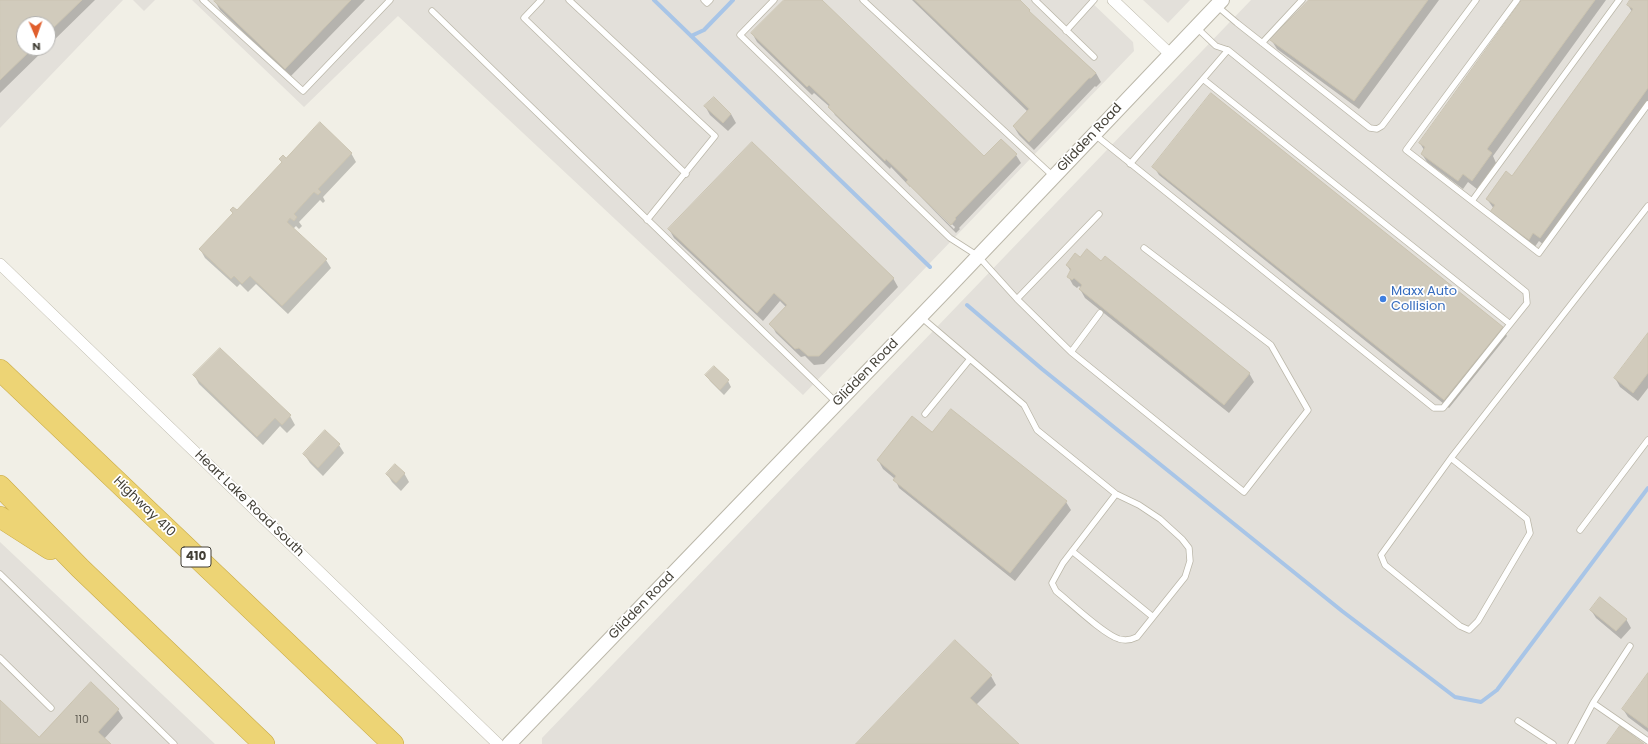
<!DOCTYPE html>
<html>
<head>
<meta charset="utf-8">
<style>
  body { margin:0 }
  #map { position:relative; width:1648px; height:744px; overflow:hidden; background:#f1efe6; font-family:Poppins,sans-serif }
  canvas { display:block }
  .north { position:absolute; left:16px; top:16px; width:40px; height:40px; box-sizing:border-box; background:#fff; border:1px solid #b3b2af; border-radius:50%; rotate:178deg; font-size:11px; font-weight:700; line-height:16px; text-align:center; color:#423f36 }
  .north::after { content:''; display:block; margin:auto; width:14px; height:18px; background:#e05f2d; clip-path:polygon(50% 0,100% 100%,50% 72%,0 100%) }
</style>
</head>
<body>
<div id="map">
<canvas width="1648" height="744"></canvas>
<div class="north">N</div>
</div>
<script>
const c = document.querySelector('canvas').getContext('2d');
c.lineJoin = 'round';
function fill(path, color) { c.fillStyle = color; c.fill(path, 'evenodd'); }
function stroke(path, color, width, dash) { c.strokeStyle = color; c.lineWidth = width; c.lineCap = dash ? 'butt' : 'round'; c.setLineDash(dash || []); c.stroke(path); }
function label(font, color, halo, rows, align = 'center') {
  c.font = font + ' Poppins,sans-serif'; c.lineWidth = 3.5; c.setLineDash([]); c.textBaseline = 'middle'; c.strokeStyle = halo; c.fillStyle = color; for (const [text, x, y, turn = 0] of rows) {
    c.save(); c.translate(x, y); c.rotate((+turn || 0) * Math.PI / 180); c.textAlign = isNaN(turn) ? turn : align; if (halo) c.strokeText(text, 0, 0); c.fillText(text, 0, 0); c.restore();
  }
}
const industrial = new Path2D(`
  M0 0H123L0 128ZM24 24H48V48H24Z
  M133 0H155L144 11Z
  M192 0H1089L1133 42 1134 51 803 395 398 16 304 107Z
  M1143 0H1190L1168 23Z
  M1251 0H1648V744H542V738Z
  M0 542 215 744H0Z`);
const shadow = new Path2D(`
  M0 0H95L48 46V24H24V48H46L0 93Z
  M216 0H365L290 77 220 10 215 1Z
  M785 0H821L984 157 1016 155 1021 163 959 228 960 229 956 233 911 187 954 229 955 227 910 184V187L891 167 890 169 835 115 831 108 814 93 812 95 757 42 752 33Z
  M912 0H1019L1032 15 1096 73 1101 82 1096 87 1095 86 1034 150 1019 135 1014 127 1028 112Z
  M1310 0H1439L1359 109 1277 49 1272 41Z
  M1523 0H1606L1493 156 1496 163 1477 189 1468 182 1463 189 1427 162 1422 154 1424 150 1420 143Z
  M1631 0H1648V103L1545 246 1539 241 1534 248 1497 220 1494 209 1487 199 1512 177 1632 12 1628 5Z
  M705 106 731 114 736 123 728 131 710 115Z
  M351 153 356 162 323 197 325 201 323 203 320 200 299 222 302 226 299 229 296 226 293 229 326 260 331 268 288 314 256 284 248 292 240 284 237 287 205 258 200 249 233 214 231 211 237 212 286 160Z
  M1154 167 1502 327 1507 336 1449 408 1159 175Z
  M669 229 893 278 898 287 824 364 814 365 805 356 801 357 776 333 771 324 786 307 780 301 763 321 674 238Z
  M1080 259 1249 373 1254 382 1229 413 1085 298 1080 289 1081 288 1079 286 1077 288 1073 285 1068 276 1071 272 1067 265Z
  M1648 335V388L1638 401 1620 387 1615 378Z
  M220 349 290 416 295 425 287 433 280 426 263 445 199 384 194 375Z
  M714 367 728 381 731 387 724 395 710 381 706 375Z
  M932 434 1066 502 1071 510 1015 581 899 488 895 479 883 469 878 460Z
  M339 445 344 453 323 476 310 463 304 454Z
  M404 473 409 482 401 491 392 482 387 474Z
  M1591 610 1626 619 1631 628 1621 639 1596 618Z
  M1648 675V732L1628 717 1623 709Z
  M991 676 996 685 976 705 1017 744H857Z
  M91 684 118 710 123 718 104 739 109 744H0V702L39 738Z`);
const stream = new Path2D(`
  M654 0 930 267
  M691 36 704 30 733 0
  M967 305 1042 369 1342 611 1455 697 1481 702 1497 690 1648 488`);
const building = new Path2D(`
  M0 0H82L48 33V24H24V48H33L0 80Z
  M215 0H351L285 69 214 1Z
  M784 0H822L984 156 1001 139 1017 154 955 218 956 219 951 225 906 182 908 180 886 159 885 161 828 107 830 105 809 85 807 87 751 33Z
  M915 0H1020L1030 10 1029 11 1096 73 1091 78H1089L1029 142 1013 126 1029 109Z
  M1309 0H1428L1354 101 1270 40Z
  M1522 0H1595L1487 149 1492 153 1472 181 1463 174 1458 181 1421 154 1425 147 1419 143Z
  M1630 0H1648V88L1540 238 1533 233 1529 240 1490 212 1495 205 1486 199 1506 171 1512 176 1633 9 1627 5Z
  M1211 93 1503 327 1444 400 1152 167Z
  M714 97 731 114 723 123 704 106Z
  M320 122 352 153 318 189 321 192 318 195 314 192 294 214 297 217 294 221 290 218 287 222 327 259 282 306 250 276 242 284 234 276 231 279 199 249 233 213 230 210 233 207 237 210 282 162 279 159 283 155 286 158Z
  M752 142 894 278 819 356H808L799 348 795 349 769 324 787 305 774 293 757 313 668 229Z
  M1087 249 1101 261 1105 256 1250 373 1224 405 1079 289 1082 285 1074 278 1072 280 1067 277 1071 269 1066 265 1075 253 1080 257Z
  M1648 333V373L1633 393 1614 378Z
  M220 348 291 415 282 425 275 418 257 437 193 375Z
  M714 366 729 380 720 390 705 375Z
  M951 409 1067 501 1010 573 893 480 896 476 877 460 912 416 932 432Z
  M325 430 340 444 318 468 303 454Z
  M395 464 405 473 396 483 386 474Z
  M1600 597 1627 619 1616 631 1590 610Z
  M955 640 992 675 970 698 1019 744H856Z
  M1648 673V728L1622 709Z
  M91 682 119 709 98 732 111 744H0V700L39 737Z
  M1620 726 1644 744H1607Z`);
const service = new Path2D(`
  M203 0 303 91 390 0
  M541 0 524 18 686 174
  M569 0 715 136 647 220
  M704 0 707 3 710 0
  M774 0 740 35 950 238 978 256 1017 299 1099 214
  M863 0 1053 176
  M1035 0 1094 57
  M1517 0 1406 150 1539 253 1648 104
  M1217 6 1237 23 1370 128 1377 129 1382 126 1476 0
  M432 11 837 403
  M1066 31 1094 0
  M1262 43 1302 0
  M1203 79 1510 324
  M1094 134 1434 408H1443L1527 303 1526 292 1228 50 1216 46 1196 27
  M1130 164 1228 50
  M1472 201 1619 0
  M1017 299 1071 352 1244 492 1308 410 1271 345 1144 248
  M921 317 1024 405 1037 430 1116 494 1139 505 1160 519 1182 539 1189 548 1190 561 1185 577 1137 637C1131 640 1126 641 1119 639 1103 634 1071 603 1056 591L1052 583 1063 563 1116 494
  M1071 352 1100 313
  M925 414 970 359
  M1451 458 1527 519 1530 533 1478 621 1469 630 1460 626 1385 565 1381 555 1451 458 1648 206
  M1580 530 1648 440
  M1072 551 1153 617
  M0 574 174 744
  M0 658 51 708
  M1593 703 1648 741
  M1518 721 1553 744
  M1571 744 1593 703 1630 646`);
const minor = new Path2D(`
  M1113 0 1170 54
  M0 264 498 744`);
const tertiary = new Path2D(`
  M509 744 947 289 1222 0`);
const motorway = new Path2D(`
  M0 370 393 744
  M0 486 80 568 264 744
  M0 517 50 549`);
const markers = [
  [1383,299,4,"#3f7fe0"]
];
const numberNames = [
  ["110",82,720]
];
const shields = [
  [196,557,30]
];
const shieldNames = [
  ["410",196,557]
];
const streetNames = [
  ["Glidden Road",1090,138,-47],
  ["Glidden Road",866,373,-46],
  ["Heart Lake Road South",249,504,44],
  ["Highway 410",144,507,44],
  ["Glidden Road",642,606,-46]
];
const shopNames = [
  ["Maxx Auto",1391,292],
  ["Collision",1391,307]
];
fill(industrial, '#e3e0da');
fill(shadow, '#0003');
stroke(stream, '#a8c5e7', 4);
fill(building, '#d1cbbc');
stroke(building, '#cbc4b1', 1);
stroke(service, '#bbb7a9', 7);
stroke(minor, '#bbb7a9', 12);
stroke(tertiary, '#bbb7a9', 16);
stroke(motorway, '#caab46', 22);
stroke(service, '#fff', 5.5);
stroke(minor, '#fff', 11);
stroke(tertiary, '#fff', 14);
stroke(motorway, '#edd475', 21);
for (const [x, y, r, color] of markers) { const dot = new Path2D(); dot.arc(x, y, r, 0, 2 * Math.PI); c.fillStyle = color; c.fill(dot); stroke(dot, '#fff', 1.5); }
label('11px', '#666258', null, numberNames);
for (const [x, y, w] of shields) { const box = new Path2D(); box.roundRect(x - w / 2, y - 10, w, 20, 3); c.fillStyle = '#fff'; c.fill(box); stroke(box, '#423f36', 1); }
label('bold 12px', '#423f36', null, shieldNames);
label('13px', '#423f36', '#fff', streetNames);
label('13px', '#366cbe', '#fff', shopNames, 'left');
</script>
</body>
</html>
